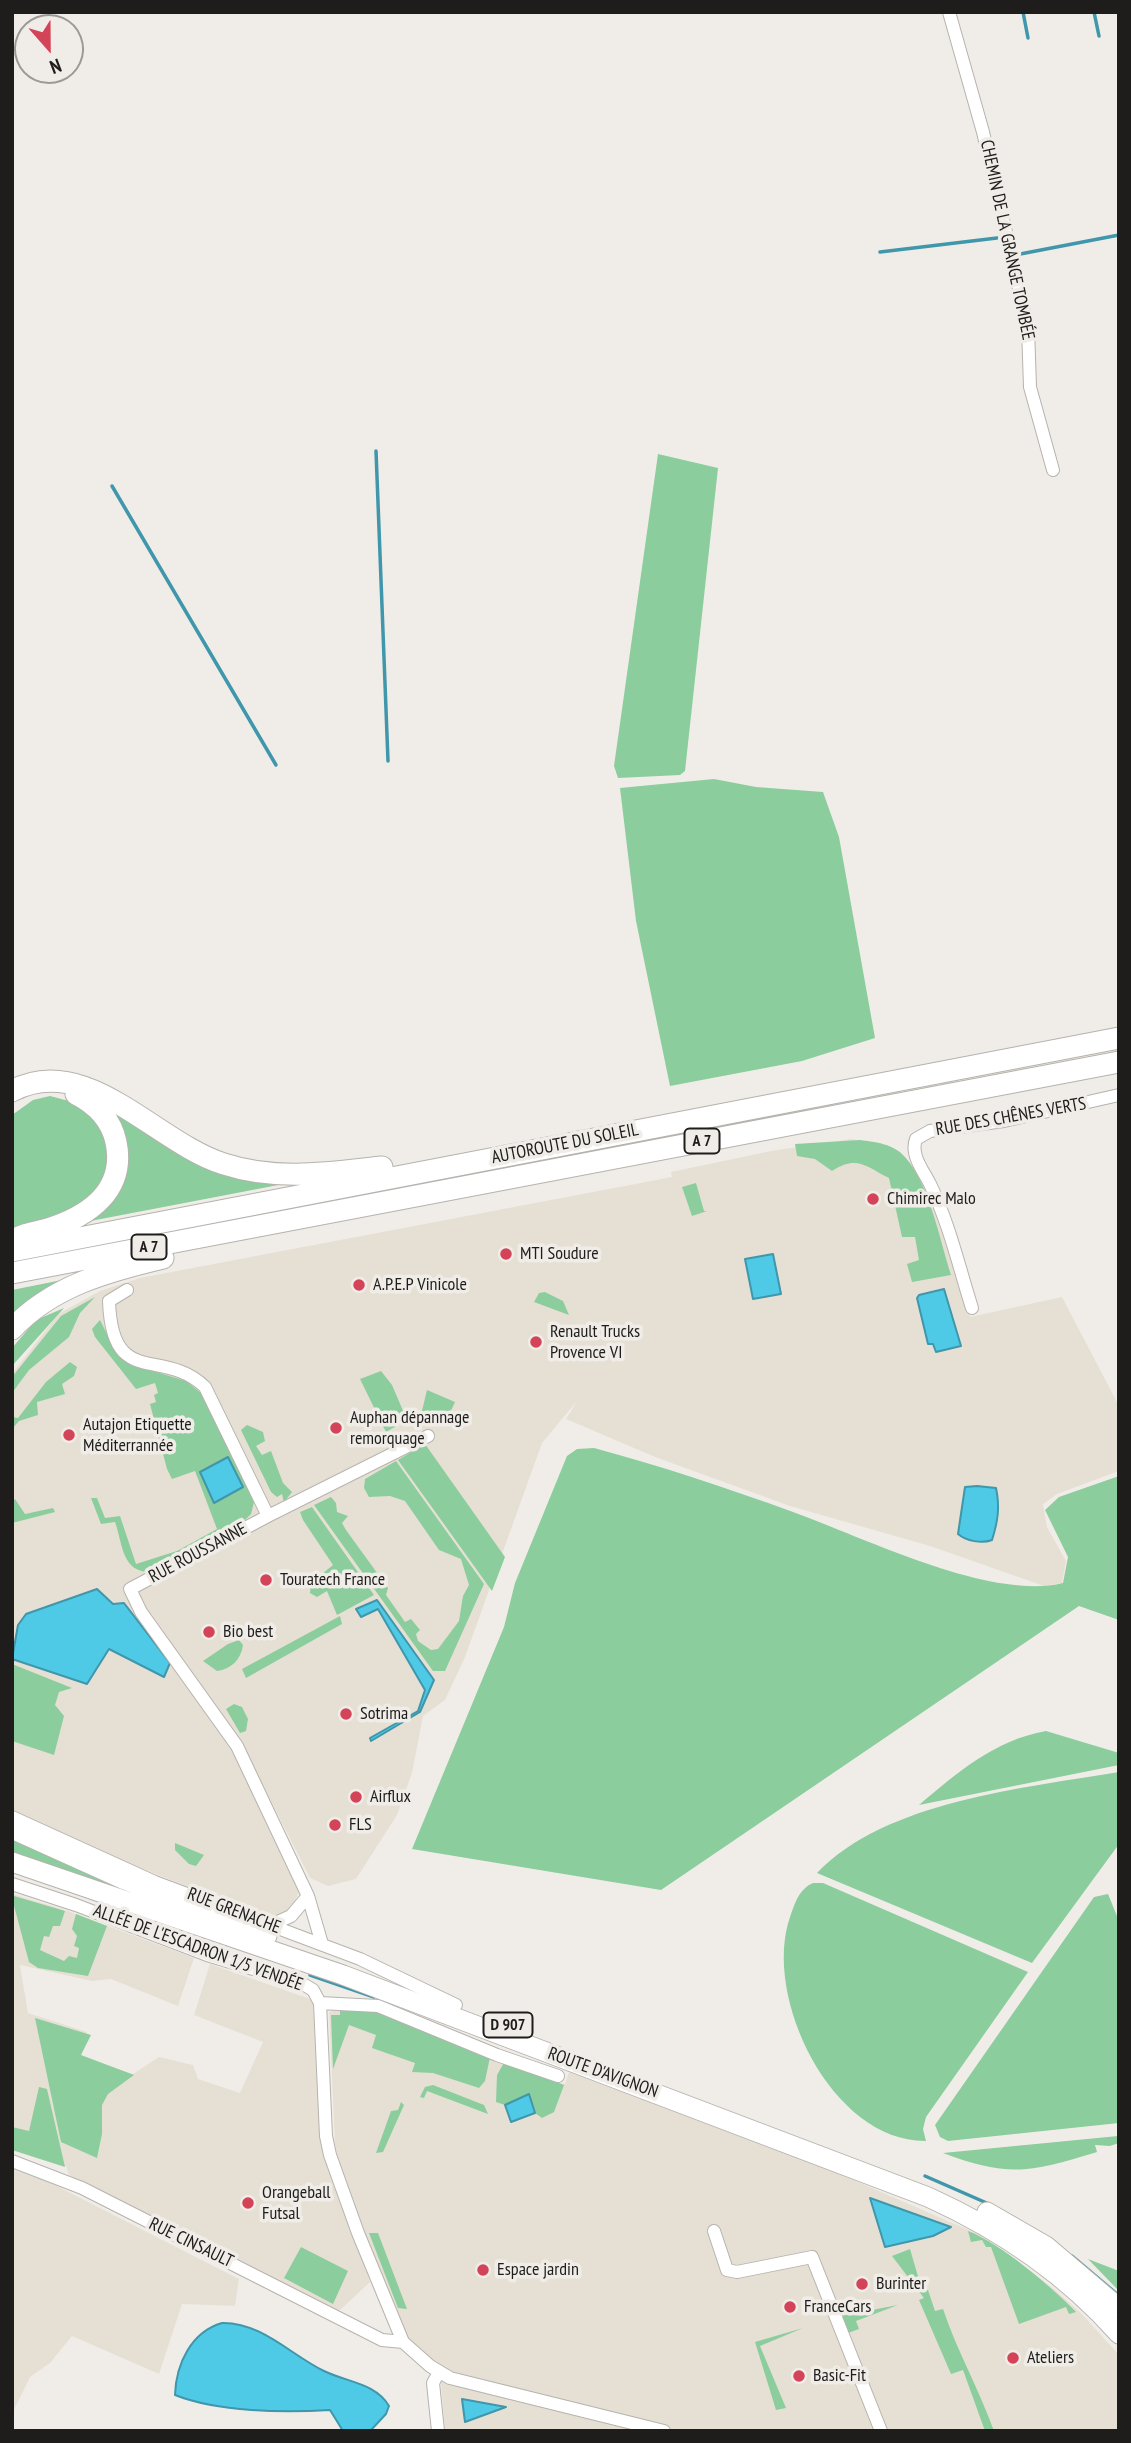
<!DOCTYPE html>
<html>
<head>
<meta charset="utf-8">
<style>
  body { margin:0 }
  #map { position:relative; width:1131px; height:2443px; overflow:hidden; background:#f0ede8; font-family:"PT Sans Narrow",sans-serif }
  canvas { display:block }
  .frame { position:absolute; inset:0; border:14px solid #1e1d1b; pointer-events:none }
  .north { position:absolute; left:14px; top:14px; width:70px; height:70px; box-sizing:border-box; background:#f0ede8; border:2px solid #9c9a96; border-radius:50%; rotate:159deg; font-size:19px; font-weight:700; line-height:28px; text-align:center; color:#1e1d1b }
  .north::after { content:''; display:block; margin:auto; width:24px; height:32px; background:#d44459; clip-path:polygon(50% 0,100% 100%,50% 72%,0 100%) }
</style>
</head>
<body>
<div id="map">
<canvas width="1131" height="2443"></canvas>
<div class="frame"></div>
<div class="north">N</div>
</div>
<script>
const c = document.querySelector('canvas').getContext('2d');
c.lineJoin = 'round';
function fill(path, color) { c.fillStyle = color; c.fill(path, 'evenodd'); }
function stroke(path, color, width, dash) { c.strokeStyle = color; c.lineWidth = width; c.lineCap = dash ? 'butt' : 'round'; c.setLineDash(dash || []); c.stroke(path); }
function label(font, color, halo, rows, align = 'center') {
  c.font = font + ' "PT Sans Narrow",sans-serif'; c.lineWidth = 7; c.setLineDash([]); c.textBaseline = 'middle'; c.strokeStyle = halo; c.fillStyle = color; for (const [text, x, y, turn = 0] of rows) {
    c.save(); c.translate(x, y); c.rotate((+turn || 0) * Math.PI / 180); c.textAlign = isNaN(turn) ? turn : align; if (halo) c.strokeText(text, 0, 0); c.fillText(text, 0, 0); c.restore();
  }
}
const built = new Path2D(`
  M851 1139 881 1144 904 1157 916 1170 926 1185 970 1317 1062 1297 1119 1406V1471L1057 1494 1043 1504 1047 1527 1066 1561 1062 1583 1044 1586 930 1546 790 1506 655 1457 566 1419 577 1401 542 1443 465 1657 445 1700 423 1716 412 1773 397 1815 356 1879 328 1886 310 1878 243 1746 223 1731 299 1892 290 1912 271 1917 246 1910 91 1848 12 1812V1374L58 1314 100 1291 140 1278 672 1177 671 1172 771 1151Z
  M12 1894 65 1910 194 1958 178 2006 111 1979 92 1981 20 1965 28 2013 87 2032 78 2057 133 2074 159 2057 193 2065 198 2079 240 2093 263 2042 194 2015 210 1964 313 2000 321 2147 370 2282 338 2312 69 2175 66 2166 12 2149Z
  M340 2009 379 2012 560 2083 565 2084 569 2072 835 2172 978 2234 1054 2289 1082 2314 1119 2355V2431H445L440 2370 401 2332 341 2174 335 2144 329 2012Z
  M12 2169 49 2182 239 2279 235 2306 182 2304 159 2374 72 2336 50 2363 30 2377 12 2414Z`);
const green = new Path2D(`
  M658 454 718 468 685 771 680 775 618 778 614 766Z
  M714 779 756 787 823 792 839 837 875 1038 802 1061 670 1086 636 921 620 788Z
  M50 1096 84 1105 99 1120 111 1150 106 1183 78 1209 12 1231V1115L33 1100Z
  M115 1106 147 1130 294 1182 80 1223 111 1193 110 1112Z
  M860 1140C876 1142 894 1144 905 1157 929 1183 940 1241 951 1275L912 1282 907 1264 919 1260 915 1237H902L889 1178C865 1166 857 1155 832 1171L815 1159 797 1156 795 1144Z
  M696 1183 704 1211H707L692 1216 682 1187Z
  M82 1276 12 1322V1290Z
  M545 1292 563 1301 569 1315 534 1302 539 1293Z
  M95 1297 80 1313 69 1337 29 1370 12 1393V1377L61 1316Z
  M64 1308 12 1366V1348L36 1320Z
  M100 1320 118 1356 133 1365 186 1381 202 1394 254 1502 251 1514 241 1524 150 1572C122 1572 123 1545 115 1522L101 1524 91 1498H97L105 1518 120 1516 136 1564 177 1551 217 1529 195 1471 172 1479 167 1469 150 1404 156 1402 154 1395 158 1393 155 1383 136 1389 95 1337 92 1329Z
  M70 1362 77 1367 74 1376 62 1384 65 1394 37 1402 38 1415 19 1421 12 1429V1417L18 1418 46 1382Z
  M381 1371 392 1385 407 1420 386 1432 360 1379Z
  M427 1390 455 1402 448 1417 429 1426 421 1415Z
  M247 1425 263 1432 265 1441 256 1446 262 1455 271 1451 283 1483 292 1492 284 1502 282 1494 277 1497 271 1492 241 1430Z
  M425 1444 505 1557 492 1591 398 1460Z
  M594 1448C661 1466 727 1488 793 1512 863 1537 990 1601 1063 1583L1068 1557 1045 1510 1059 1497 1119 1476V1620L1079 1606 661 1890 412 1849 504 1627 515 1583 567 1456 577 1449Z
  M396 1461 484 1584 445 1671H433L314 1505 331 1497 336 1503 337 1512 348 1516 342 1523 346 1530 388 1588 386 1595 405 1622 411 1619 420 1630 416 1634 418 1641 431 1650 438 1649 459 1621 463 1596 469 1585 461 1559 439 1550 405 1501 390 1496 369 1497 364 1488 365 1479Z
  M15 1499 25 1514 53 1508 55 1512 12 1523V1503Z
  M312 1507 374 1595 337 1615 327 1591 317 1597 310 1593 311 1583 304 1579 310 1574 317 1578 333 1565 303 1520 300 1512Z
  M340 1616 342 1624 246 1678 242 1669Z
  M239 1640 243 1645C241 1660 231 1669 217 1671L203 1661 228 1644Z
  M12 1664 72 1688 59 1692 55 1705 64 1716 54 1755 12 1741Z
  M234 1704 242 1707 248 1719 246 1731 240 1733 226 1709Z
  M1046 1731 1119 1753V1765L919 1805C958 1772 995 1740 1046 1731Z
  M1119 1772V1844L1032 1963 817 1873C886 1801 1024 1788 1119 1772Z
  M12 1835 270 1941 12 1856Z
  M175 1843 204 1855 196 1866 189 1864 175 1850Z
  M813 1883H823L1028 1972 926 2117 923 2129 926 2141C832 2142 762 1997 790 1917 795 1903 799 1889 813 1883Z
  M1108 1894 1119 1921V2123L948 2141 940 2137 935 2125 942 2115 1094 1897Z
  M14 1896 65 1911 60 1926H53L49 1937 44 1936 40 1950 64 1961 69 1956 77 1958 79 1948 74 1946 77 1936 72 1929 76 1914 107 1926 88 1976 38 1968 29 1962 13 1902Z
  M340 2009 379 2012 490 2057 485 2081 479 2088 433 2073 412 2072 415 2063 372 2048 376 2035 349 2025 333 2069 331 2015H340Z
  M35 2018 91 2035 81 2055 134 2075 108 2094 102 2105V2134L97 2158 61 2142Z
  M505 2061 564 2085 554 2112 542 2118 535 2113 529 2095 505 2105 496 2102 497 2075Z
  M433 2085 484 2105 488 2114 427 2091 424 2098 420 2097 425 2087Z
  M39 2087 47 2089 65 2167 12 2150V2127L29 2131Z
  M401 2102 404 2105 383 2152 376 2153 391 2111 398 2110Z
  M1118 2136 1119 2143 1110 2146 1095 2145 1097 2152C1032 2172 1009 2178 943 2153Z
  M968 2231C1000 2243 1052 2287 1076 2312L1069 2314 1066 2307 1019 2324 991 2247H986L982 2240 971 2242Z
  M369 2233H378L407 2309 398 2308Z
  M301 2247 348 2271 333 2304 284 2278Z
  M910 2249 922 2290H928L935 2311 943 2309C957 2351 979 2389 994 2431H985L963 2370 951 2374 919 2300 924 2298 892 2256Z
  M1088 2259 1119 2271V2291Z
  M898 2305 856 2321 859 2329 848 2333 841 2316Z
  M803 2328 760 2346 786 2408 776 2410 755 2342Z`);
const water = new Path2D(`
  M773 1254 781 1294 753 1299 745 1259Z
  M944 1289 961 1346 936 1352 933 1344H928L917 1298 919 1295Z
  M228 1457 243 1487 214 1503 200 1472Z
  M977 1486 996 1488C1000 1507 998 1521 992 1540 982 1544 966 1541 958 1534L965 1487Z
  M97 1589 113 1604 124 1603 170 1663 164 1677 109 1649 87 1684 12 1659 18 1625 26 1614Z
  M377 1600 434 1680 420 1712 371 1741 370 1738 418 1711 425 1690 378 1609 361 1617 356 1609Z
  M529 2094 535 2113 511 2122 505 2105Z
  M870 2198 951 2227 933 2236 885 2247Z
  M222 2323C261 2322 291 2355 324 2371 346 2382 376 2383 389 2406L386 2414 371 2430 343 2431 330 2410C284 2413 218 2412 175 2395 176 2364 191 2332 222 2323Z
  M462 2399 506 2407 465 2422Z`);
const stream = new Path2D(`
  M1023 12 1028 38
  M1094 12 1099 36
  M880 252 997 238
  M1015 255 1119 235
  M376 451 388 761
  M112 486 276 765
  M310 1975 374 1997
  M925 2176 989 2204
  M1072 2256 1117 2294`);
const minor = new Path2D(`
  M949 12 983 132 1028 328 1030 387 1053 470
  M127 1290 109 1301C112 1390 162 1346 205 1387L268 1516 130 1589 141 1612 237 1746 308 1896 322 1944
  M972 1308C959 1267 949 1223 930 1184 923 1170 910 1155 916 1139L930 1131 1004 1121 1119 1095
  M268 1516 428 1436
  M12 1817 155 1882 360 1959 456 2005
  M12 1884 76 1905 207 1955 303 1984 313 1990 320 2003 326 2136 330 2155 358 2233 403 2342 430 2366 450 2378 664 2431
  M271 1925 291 1916 308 1896
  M320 2003 378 2006 497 2055 558 2076
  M12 2161 82 2188 382 2340 403 2342
  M714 2231 727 2270 737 2272 812 2257 881 2431
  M438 2431 433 2383 439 2372`);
const primary = new Path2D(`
  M12 1829 125 1880 267 1936
  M12 1862 343 1975 928 2197C1001 2230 1066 2274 1119 2334
  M987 2212 1046 2246 1119 2308`);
const motorway = new Path2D(`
  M12 1091C86 1051 156 1143 224 1164 276 1181 328 1173 382 1167
  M12 1241C22 1234 36 1232 48 1229 89 1216 126 1190 116 1142 111 1119 96 1104 76 1094
  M12 1251 1119 1038
  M12 1273 1119 1062
  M12 1329C52 1286 108 1271 163 1258`);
const markers = [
  [873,1199,7,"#d44459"],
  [506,1254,7,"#d44459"],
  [359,1285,7,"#d44459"],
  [536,1342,7,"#d44459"],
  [336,1428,7,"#d44459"],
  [69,1435,7,"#d44459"],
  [266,1580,7,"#d44459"],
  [209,1632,7,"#d44459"],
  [346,1714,7,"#d44459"],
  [356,1797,7,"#d44459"],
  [335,1825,7,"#d44459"],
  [248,2203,7,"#d44459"],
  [483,2270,7,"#d44459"],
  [862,2284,7,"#d44459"],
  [790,2307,7,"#d44459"],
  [1013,2358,7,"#d44459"],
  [799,2376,7,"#d44459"]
];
const shields = [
  [702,1141,35],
  [149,1247,35],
  [508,2025,49]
];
const shieldNames = [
  ["A 7",702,1141],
  ["A 7",149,1247],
  ["D 907",508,2025]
];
const streetNames = [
  ["CHEMIN DE LA GRANGE TOMBÉE",1007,240,78],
  ["RUE DES CHÊNES VERTS",1011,1117,-10],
  ["AUTOROUTE DU SOLEIL",565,1144,-11],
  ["RUE ROUSSANNE",198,1553,-28],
  ["RUE GRENACHE",234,1911,21],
  ["ALLÉE DE L'ESCADRON 1/5 VENDÉE",198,1948,20],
  ["ROUTE D'AVIGNON",603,2073,20],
  ["RUE CINSAULT",191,2243,26]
];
const poiNames = [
  ["Chimirec Malo",887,1199],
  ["MTI Soudure",520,1254],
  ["A.P.E.P Vinicole",373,1285],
  ["Renault Trucks",550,1332],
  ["Provence VI",550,1353],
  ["Auphan dépannage",350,1418],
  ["remorquage",350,1439],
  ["Autajon Etiquette",83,1425],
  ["Méditerrannée",83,1446],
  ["Touratech France",280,1580],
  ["Bio best",223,1632],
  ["Sotrima",360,1714],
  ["Airflux",370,1797],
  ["FLS",349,1825],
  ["Orangeball",262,2193],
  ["Futsal",262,2214],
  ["Espace jardin",497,2270],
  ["Burinter",876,2284],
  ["FranceCars",804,2307],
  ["Ateliers",1027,2358],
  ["Basic-Fit",813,2376]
];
fill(built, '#e6e0d4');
fill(green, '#8bcd9c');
fill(water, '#4ecae7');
stroke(water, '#4096aa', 2);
stroke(stream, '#4096aa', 3.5);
stroke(minor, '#b6b3ae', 14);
stroke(primary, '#b6b3ae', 21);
stroke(motorway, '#b6b3ae', 23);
stroke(minor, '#fff', 12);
stroke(primary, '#fff', 19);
stroke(motorway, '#fff', 21);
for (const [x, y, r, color] of markers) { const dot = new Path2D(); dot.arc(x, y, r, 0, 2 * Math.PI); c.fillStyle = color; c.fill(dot); stroke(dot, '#f0ede8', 2.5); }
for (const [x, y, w] of shields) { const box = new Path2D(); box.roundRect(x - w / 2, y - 12.5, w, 25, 5); c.fillStyle = '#f0ede8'; c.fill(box); stroke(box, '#1e1d1b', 2); }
label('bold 16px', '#1e1d1b', null, shieldNames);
label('18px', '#1e1d1b', '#f0ede8', streetNames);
label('18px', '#1e1d1b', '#f0ede8', poiNames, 'left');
</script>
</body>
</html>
